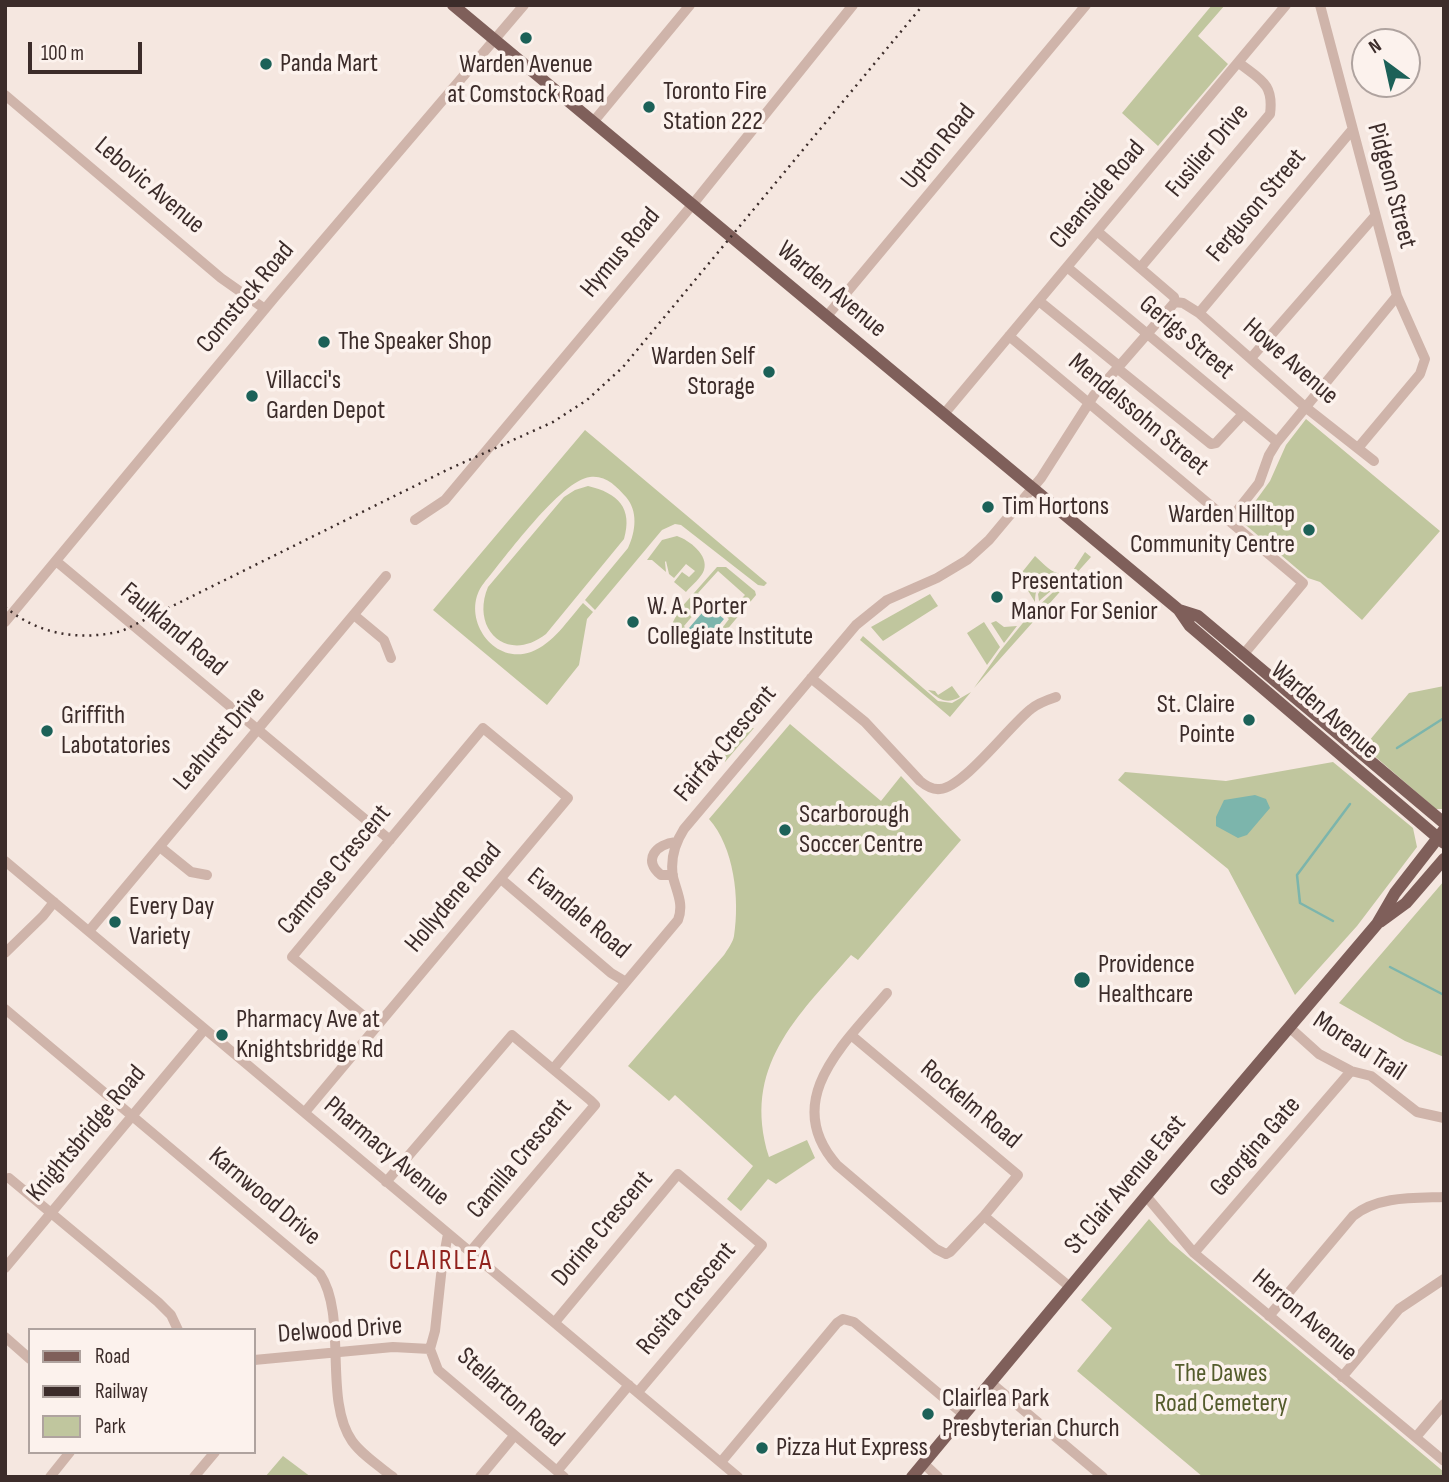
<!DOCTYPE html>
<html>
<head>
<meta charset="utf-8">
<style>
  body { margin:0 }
  #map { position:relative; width:1449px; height:1482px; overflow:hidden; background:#f5e7e0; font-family:"Sofia Sans Condensed",sans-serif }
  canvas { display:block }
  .frame { position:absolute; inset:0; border:7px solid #3c2c2a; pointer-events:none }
  .legend { position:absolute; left:28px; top:1328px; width:228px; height:126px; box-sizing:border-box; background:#fcf2ed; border:2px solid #afa39f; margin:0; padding:9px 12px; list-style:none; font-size:21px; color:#3c2c2a }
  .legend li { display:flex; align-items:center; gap:14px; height:35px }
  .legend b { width:35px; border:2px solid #afa39f }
  .north { position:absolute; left:1351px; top:28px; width:70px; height:70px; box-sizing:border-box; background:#fcf2ed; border:2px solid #afa39f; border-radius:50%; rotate:327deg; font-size:19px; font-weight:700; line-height:28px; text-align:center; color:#3c2c2a }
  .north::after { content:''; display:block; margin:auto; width:24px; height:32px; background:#1c6158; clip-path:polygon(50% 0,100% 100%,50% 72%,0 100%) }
  .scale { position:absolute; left:28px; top:42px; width:114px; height:32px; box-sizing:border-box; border:4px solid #3c2c2a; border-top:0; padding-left:9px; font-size:21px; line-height:24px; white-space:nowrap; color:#3c2c2a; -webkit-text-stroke:5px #fcf2ed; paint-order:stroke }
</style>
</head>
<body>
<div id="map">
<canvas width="1449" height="1482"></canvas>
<div class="frame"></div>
<ul class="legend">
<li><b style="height:9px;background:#7f5f5a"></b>Road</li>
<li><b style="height:9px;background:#3c2c2a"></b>Railway</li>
<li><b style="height:19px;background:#c0c69e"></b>Park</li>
</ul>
<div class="north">N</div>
<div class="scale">100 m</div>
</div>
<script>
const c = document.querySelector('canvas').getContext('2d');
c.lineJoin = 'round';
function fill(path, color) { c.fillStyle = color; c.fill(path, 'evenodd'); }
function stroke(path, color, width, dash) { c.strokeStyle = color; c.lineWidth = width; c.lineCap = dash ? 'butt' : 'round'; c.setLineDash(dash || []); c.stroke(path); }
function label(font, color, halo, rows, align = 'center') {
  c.font = font + ' "Sofia Sans Condensed",sans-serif'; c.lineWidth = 7; c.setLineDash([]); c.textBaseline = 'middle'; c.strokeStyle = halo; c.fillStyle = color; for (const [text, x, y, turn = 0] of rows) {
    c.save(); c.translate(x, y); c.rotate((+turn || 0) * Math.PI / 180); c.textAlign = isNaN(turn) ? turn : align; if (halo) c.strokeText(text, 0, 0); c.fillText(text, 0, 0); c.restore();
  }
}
const green = new Path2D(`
  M1212 5H1225L1198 36 1228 64 1158 146 1122 113Z
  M1306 419 1440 531 1362 620 1320 582 1308 578 1241 521 1270 481 1286 445Z
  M585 430 767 583 764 586 758 585 681 525 675 524 662 530 595 610 585 600 628 548C636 531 638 511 626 497 616 486 606 475 590 477 561 480 504 559 484 583 459 614 491 666 531 652 553 644 568 620 583 603L593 612 587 619 579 665 547 705 433 610Z
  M588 486C618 493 633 508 624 539L546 634C508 664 470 630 488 587L564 497 575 490Z
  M677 536C689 540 709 555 704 570 702 577 691 586 686 592L674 582 682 572 689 577 695 571 686 564 674 578 669 574 666 561 665 562 666 572 652 560H647L662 540Z
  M1085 552 1091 557 974 688 1000 651 1031 613 1068 578Z
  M1035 556C1045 565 1054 577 1067 573L1062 580 1046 576C1038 583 1035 591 1035 602L1019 576Z
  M717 567H726L755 591 756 595 725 632 708 647 729 619 725 616 745 595 718 571 698 593 706 600 684 626 687 630 680 637 674 631 672 624 679 610Z
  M1048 579 1059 584 1039 601 1038 594Z
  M930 594 938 606 883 641 871 627Z
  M996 621 1004 627 1017 626 1004 643 991 623Z
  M984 622 1000 647 987 665 967 633Z
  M863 636 938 701 952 703 971 692 950 717 860 640Z
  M952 686 960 697C946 705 939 699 928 690L935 691 938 695Z
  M1444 686V809H1436L1364 747 1409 693Z
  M790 724 881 801 901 776 961 840 858 960 851 955C797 1017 741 1067 769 1157L807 1140 815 1158 776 1184 768 1179 741 1211 727 1199 753 1166 675 1095 669 1101 628 1066 724 955C728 949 733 942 734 936 740 899 734 847 709 819Z
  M753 728H754L725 762C722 744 735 730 753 728Z
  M1333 762 1413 828 1417 847 1357 926 1295 995 1228 869 1118 780 1125 772 1226 781Z
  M1444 881V1057L1405 1041 1339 1003Z
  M1149 1219 1170 1242 1444 1472V1477H1203L1077 1371 1112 1328 1081 1300Z
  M283 1456 311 1477H265Z`);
const water = new Path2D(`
  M708 606 724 619 705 642 689 628Z
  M1255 795 1266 799 1270 808 1247 835 1238 838 1216 826V817L1224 800Z`);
const stream = new Path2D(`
  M1397 748 1444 718
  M1333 921 1300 903 1297 875 1350 804
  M1390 967 1444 995`);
const minor = new Path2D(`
  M1320 5 1397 296 1425 359 1420 374 1358 448
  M5 95 221 278 265 309
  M594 121 690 5
  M1097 231 1174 297 1175 302
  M1067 267 1277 442
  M1140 268 1270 114C1274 84 1261 80 1239 63
  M1039 301 1119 366
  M1199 313 1352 130
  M827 316 1086 5
  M1009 336 1303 583 1243 655
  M1251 358 1375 216
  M1117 368 1211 444 1216 443 1243 414
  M944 414 1286 5
  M415 520 445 500 693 204 853 5
  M1229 521 1259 483 1269 455 1277 442 1397 296
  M56 561 390 840
  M354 615 384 640 391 658
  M5 622 274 298 524 5
  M811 678 865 722 920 781C926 786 932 790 940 789 964 787 1010 725 1031 709 1038 703 1047 700 1056 697
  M160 847 191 872 207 875
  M5 861 738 1477
  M673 875H661C642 860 656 844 676 842
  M501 879 611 973 626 982
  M89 931 386 576
  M5 953 43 916 54 902
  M5 1009 320 1274C348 1316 323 1400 352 1441 362 1455 379 1466 393 1477
  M1289 1027 1319 1054 1351 1071 1371 1076 1417 1112 1444 1118
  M851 1035 1018 1175 984 1216 950 1252 946 1254 936 1249 837 1165C779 1100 846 1042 887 993
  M553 1069 678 920C684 904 677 893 673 877 670 859 675 843 684 829L856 625 887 600 937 578 967 560 989 540 1041 478 1094 395 1175 302 1183 303 1199 313 1304 406 1374 461
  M305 1112 568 798 483 728 292 957 376 1026
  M9 1178 158 1302 171 1315 178 1330
  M386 1182 512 1035 590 1100 595 1105 470 1252
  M1146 1196 1194 1253 1444 1461
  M984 1216 1070 1287
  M448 1234 442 1266 435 1331 430 1349 438 1370 564 1477
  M1194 1253 1351 1071
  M5 1268 204 1030
  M1269 1316 1353 1216C1378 1196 1413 1198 1444 1197
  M555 1322 678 1174 762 1245 638 1392
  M5 1337 30 1359
  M254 1360 393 1347 430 1349
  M1342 1377 1399 1309 1444 1279
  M990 1382 1103 1477
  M1416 1437 1444 1404
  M721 1462 837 1323 843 1319 854 1322 963 1414
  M923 1463 938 1477
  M557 1471 629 1385
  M50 1477 70 1452
  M194 1477 215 1452
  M480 1477 514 1436`);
const major = new Path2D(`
  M453 5 1179 610 1190 626 1444 843
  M1179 610 1198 616 1444 823
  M1380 922 1406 903 1444 859
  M912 1477 1146 1196 1377 924 1395 893 1444 830`);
const rail = new Path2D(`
  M5 607C39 635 80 641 122 631L449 469 553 422 587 400 623 367 923 5`);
const markers = [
  [526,38,7,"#1c6158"],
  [266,64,7,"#1c6158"],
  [649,107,7,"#1c6158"],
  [324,342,7,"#1c6158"],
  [769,372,7,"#1c6158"],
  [252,396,7,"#1c6158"],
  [988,507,7,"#1c6158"],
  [1309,530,7,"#1c6158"],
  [997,597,7,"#1c6158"],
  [633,622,7,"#1c6158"],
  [1249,720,7,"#1c6158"],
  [47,731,7,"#1c6158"],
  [785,830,7,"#1c6158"],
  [115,922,7,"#1c6158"],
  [1082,980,9,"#1c6158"],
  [222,1035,7,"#1c6158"],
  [928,1414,7,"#1c6158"],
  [762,1448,7,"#1c6158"]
];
const poiNames = [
  ["Panda Mart",280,64],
  ["Warden Avenue",526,65,"center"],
  ["at Comstock Road",526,95,"center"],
  ["Toronto Fire",663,92],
  ["Station 222",663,122],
  ["The Speaker Shop",338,342],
  ["Warden Self",755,357,"right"],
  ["Storage",755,387,"right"],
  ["Villacci's",266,381],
  ["Garden Depot",266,411],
  ["Tim Hortons",1002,507],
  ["Warden Hilltop",1295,515,"right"],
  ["Community Centre",1295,545,"right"],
  ["Presentation",1011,582],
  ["Manor For Senior",1011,612],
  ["W. A. Porter",647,607],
  ["Collegiate Institute",647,637],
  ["St. Claire",1235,705,"right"],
  ["Pointe",1235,735,"right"],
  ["Griffith",61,716],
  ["Labotatories",61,746],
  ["Scarborough",799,815],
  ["Soccer Centre",799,845],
  ["Every Day",129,907],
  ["Variety",129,937],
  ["Providence",1098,965],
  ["Healthcare",1098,995],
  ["Pharmacy Ave at",236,1020],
  ["Knightsbridge Rd",236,1050],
  ["Clairlea Park",942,1399],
  ["Presbyterian Church",942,1429],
  ["Pizza Hut Express",776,1448]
];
const streetNames = [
  ["Upton Road",939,147,-51],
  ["Fusilier Drive",1208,151,-50],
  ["Lebovic Avenue",149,186,40],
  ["Pidgeon Street",1391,186,75],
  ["Cleanside Road",1098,195,-50],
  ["Ferguson Street",1257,206,-50],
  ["Hymus Road",621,253,-50],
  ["Warden Avenue",831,290,40],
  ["Comstock Road",246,298,-50],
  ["Gerigs Street",1186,338,40],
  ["Howe Avenue",1290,362,41],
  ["Mendelssohn Street",1138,415,40],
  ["Faulkland Road",173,630,40],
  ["Warden Avenue",1324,711,41],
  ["Leahurst Drive",220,739,-50],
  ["Fairfax Crescent",726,744,-50],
  ["Camrose Crescent",335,870,-50],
  ["Hollydene Road",454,898,-50],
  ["Evandale Road",578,914,40],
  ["Moreau Trail",1359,1047,33],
  ["Rockelm Road",970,1105,40],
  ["Knightsbridge Road",87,1134,-50],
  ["Georgina Gate",1256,1147,-49],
  ["Pharmacy Avenue",386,1152,40],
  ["Camilla Crescent",520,1159,-50],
  ["St Clair Avenue East",1126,1185,-50],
  ["Karnwood Drive",264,1197,40],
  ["Dorine Crescent",603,1229,-50],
  ["Rosita Crescent",687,1299,-50],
  ["Herron Avenue",1304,1316,40],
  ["Delwood Drive",340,1331,-4],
  ["Stellarton Road",510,1398,42]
];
const parkNames = [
  ["The Dawes",1221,1374],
  ["Road Cemetery",1221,1404]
];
const neighbourhoodNames = [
  ["CLAIRLEA",441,1262]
];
fill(green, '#c0c69e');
fill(water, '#7cb5ac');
stroke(stream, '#7cb5ac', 2.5);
stroke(minor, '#cfb4aa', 10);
stroke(major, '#7f5f5a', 12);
stroke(rail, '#3c2c2a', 2.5, [2, 5]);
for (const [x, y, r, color] of markers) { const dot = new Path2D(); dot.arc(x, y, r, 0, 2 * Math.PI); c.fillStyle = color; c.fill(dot); stroke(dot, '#fcf2ed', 2.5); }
label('26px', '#3c2c2a', '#fcf2ed', poiNames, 'left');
label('26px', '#3c2c2a', '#fcf2ed', streetNames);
label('26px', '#545c2c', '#fcf2ed', parkNames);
c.letterSpacing = '2px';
label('28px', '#91221d', '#fcf2ed', neighbourhoodNames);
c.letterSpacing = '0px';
</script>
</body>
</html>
